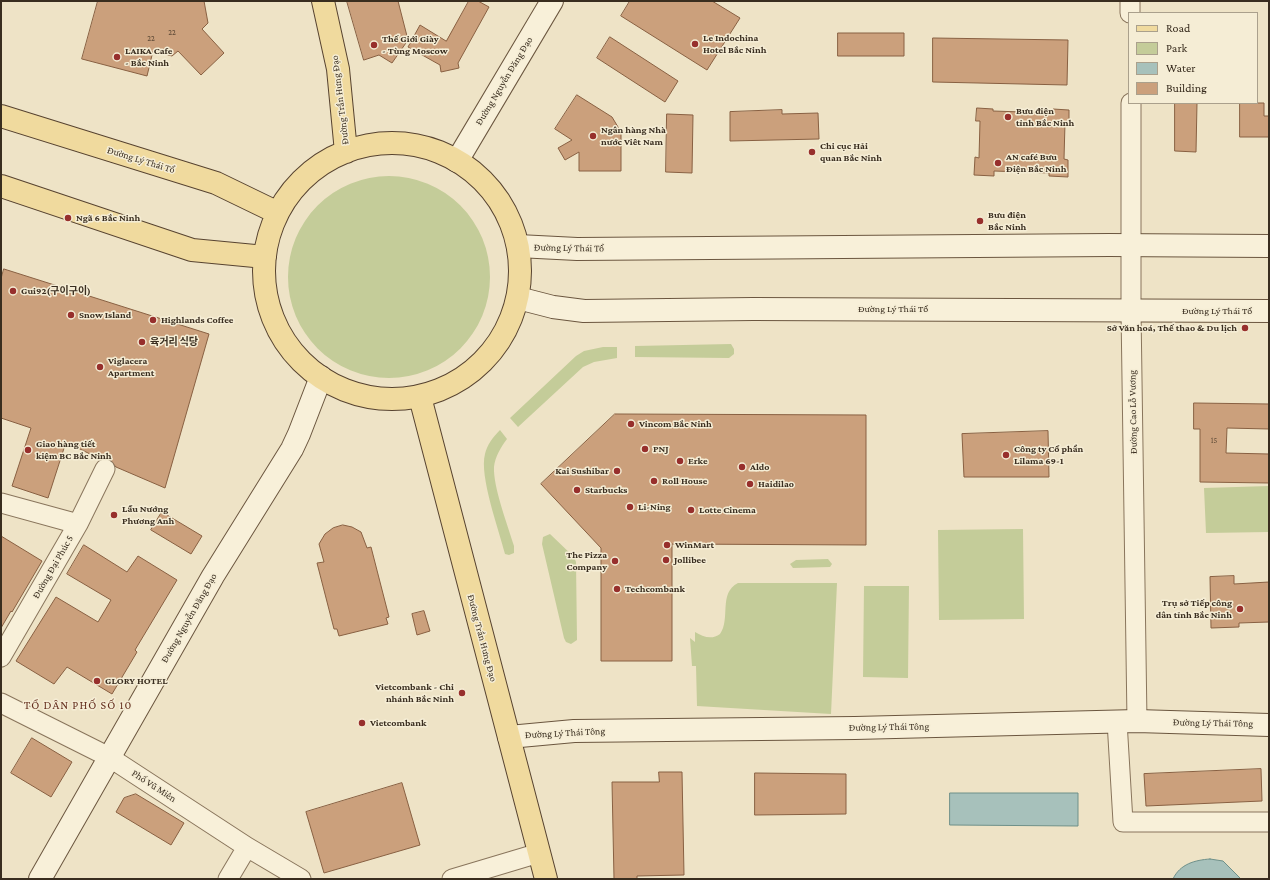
<!DOCTYPE html>
<html>
<head>
<meta charset="utf-8">
<style>
  body { margin:0 }
  #map { position:relative; width:1270px; height:880px; overflow:hidden; background:#eee3c6; font-family:"Crimson Pro",serif }
  canvas { display:block }
  .frame { position:absolute; inset:0; border:2px solid #392d1f; pointer-events:none }
  .legend { position:absolute; left:1128px; top:12px; width:130px; height:92px; box-sizing:border-box; background:#f5edd5; border:1px solid #aaa08c; margin:0; padding:5px 7px; list-style:none; font-size:12px; color:#392d1f }
  .legend li { display:flex; align-items:center; gap:8px; height:20px }
  .legend b { width:20px; border:1px solid #aaa08c }
</style>
</head>
<body>
<div id="map">
<canvas width="1270" height="880"></canvas>
<div class="frame"></div>
<ul class="legend">
<li><b style="height:5px;background:#f0da9e"></b>Road</li>
<li><b style="height:11px;background:#c4cc99"></b>Park</li>
<li><b style="height:11px;background:#a7c1bb"></b>Water</li>
<li><b style="height:11px;background:#cba07c"></b>Building</li>
</ul>
</div>
<script>
const c = document.querySelector('canvas').getContext('2d');
c.lineJoin = 'round';
function fill(path, color) { c.fillStyle = color; c.fill(path, 'evenodd'); }
function stroke(path, color, width, dash) { c.strokeStyle = color; c.lineWidth = width; c.lineCap = dash ? 'butt' : 'round'; c.setLineDash(dash || []); c.stroke(path); }
function label(font, color, halo, rows, align = 'center') {
  c.font = font + ' "Crimson Pro","Noto Sans KR",serif'; c.lineWidth = 3; c.setLineDash([]); c.textBaseline = 'middle'; c.strokeStyle = halo; c.fillStyle = color; for (const [text, x, y, turn = 0] of rows) {
    c.save(); c.translate(x, y); c.rotate((+turn || 0) * Math.PI / 180); c.textAlign = isNaN(turn) ? turn : align; if (halo) c.strokeText(text, 0, 0); c.fillText(text, 0, 0); c.restore();
  }
}
const green = new Path2D(`
  M288 277a101 101 0 1 1 202 0a101 101 0 1 1-202 0Z
  M731 344 734 349V354L729 358 635 357V346Z
  M603 347H617V358L594 362 583 367 518 427 510 418 576 356 584 351Z
  M500 430 507 439C501 447 495 457 494 467 493 487 508 526 514 546V553L509 555 505 554C499 530 479 476 485 454 487 445 493 437 500 430Z
  M1269 486V532L1206 533 1204 488Z
  M1023 529 1024 619 939 620 938 530Z
  M550 534 574 557 576 562 577 640 571 644 566 642 564 638 542 544 543 537Z
  M828 559 832 564 830 567 793 568 790 564 796 560Z
  M738 583H837L831 714 697 706 696 666H692L690 638 695 642V632C703 637 712 640 720 634 731 619 718 593 738 583Z
  M864 586H909L908 678 863 677Z`);
const water = new Path2D(`
  M950 793H1078V826L950 825Z
  M1210 859 1223 861 1241 879H1173C1180 864 1195 860 1210 859Z`);
const building = new Path2D(`
  M98 1H204L208 23 202 29 224 53 201 75 178 51 172 56 153 51 147 76 82 59Z
  M347 1H398L408 40 392 63 379 55 364 60Z
  M469 1H478L489 7 458 63 459 68 441 72 440 65 408 47 420 25 446 41Z
  M630 1H712L740 18 707 70 621 16Z
  M838 33H904V56H838Z
  M610 37 678 81 665 102 597 58Z
  M933 38 1068 40 1067 85 933 82Z
  M577 95 612 117 621 132V171H579V152L565 160 558 148 572 140 555 129Z
  M1175 103H1197L1196 152 1175 151Z
  M1240 103H1264V116H1269V137H1240Z
  M977 108 993 109V111L1052 113 1053 109 1069 110V123H1065L1064 159 1068 160V177L1049 176V173L994 171V176L974 175 975 157 979 158 980 121H976Z
  M782 110V114L818 113 819 139 730 141V112Z
  M667 114 693 115 692 173 666 172Z
  M4 269 209 334 165 488 116 467 109 459H100L66 442 48 498 12 486 31 428 1 418V279Z
  M1194 403 1269 404V429L1227 428 1226 453 1269 454V483L1200 482V429H1194Z
  M615 414 866 415V545L672 544V661H601V548L541 484Z
  M1048 431 1049 477H964L962 434Z
  M162 512 202 536 191 554 151 530Z
  M343 525 352 527 361 532 367 548 371 547 389 617 386 618 388 624 339 636 337 629H334L317 563 324 562 319 544 325 534 333 528Z
  M1 536 42 561 12 612 11 611 1 628Z
  M84 545 127 572 138 556 177 580 135 650 137 652 112 694 67 667 54 684 16 661 56 597 98 622 111 600 67 574Z
  M1234 576V584L1269 582V622L1239 623V627L1211 628 1210 577Z
  M424 611 430 631 417 635 412 614Z
  M32 738 72 762 51 797 11 773Z
  M1261 769 1262 801 1146 806 1144 774Z
  M659 772H682L684 875 637 876V879H614L612 782H659Z
  M755 773 846 774V814L755 815Z
  M402 783 420 845 324 873 306 812Z
  M136 794 184 823 171 845 116 812 124 798Z`);
const street = new Path2D(`
  M1130 1V13
  M1131 103V311L1137 721
  M1 503 78 524 1 657
  M78 524 105 469
  M1 703 109 757 247 847 301 879
  M1117 721 1123 822H1269
  M228 879 247 847
  M452 879 539 853`);
const secondary = new Path2D(`
  M457 161 552 1
  M518 246 577 249 1109 245 1269 246
  M518 298 553 307 584 311 753 309 1269 311
  M509 737 574 731 855 728 1137 721 1269 725
  M40 879 213 576 292 449 299 434 321 377`);
const primary = new Path2D(`
  M323 1 338 69 346 152
  M1 116 216 183 278 213
  M264 271a128 128 0 1 1 256 0a128 128 0 1 1-256 0Z
  M1 186 192 250 265 257
  M420 397 546 879`);
const markers = [
  [695,44,4,"#972f2c"],
  [374,45,4,"#972f2c"],
  [117,57,4,"#972f2c"],
  [1008,117,4,"#972f2c"],
  [593,136,4,"#972f2c"],
  [812,152,4,"#972f2c"],
  [998,163,4,"#972f2c"],
  [68,218,4,"#972f2c"],
  [980,221,4,"#972f2c"],
  [13,291,4,"#972f2c"],
  [71,315,4,"#972f2c"],
  [153,320,4,"#972f2c"],
  [1245,328,4,"#972f2c"],
  [142,342,4,"#972f2c"],
  [100,367,4,"#972f2c"],
  [631,424,4,"#972f2c"],
  [645,449,4,"#972f2c"],
  [28,450,4,"#972f2c"],
  [1006,455,4,"#972f2c"],
  [680,461,4,"#972f2c"],
  [742,467,4,"#972f2c"],
  [617,471,4,"#972f2c"],
  [654,481,4,"#972f2c"],
  [750,484,4,"#972f2c"],
  [577,490,4,"#972f2c"],
  [630,507,4,"#972f2c"],
  [691,510,4,"#972f2c"],
  [114,515,4,"#972f2c"],
  [667,545,4,"#972f2c"],
  [666,560,4,"#972f2c"],
  [615,561,4,"#972f2c"],
  [617,589,4,"#972f2c"],
  [1240,609,4,"#972f2c"],
  [97,681,4,"#972f2c"],
  [462,693,4,"#972f2c"],
  [362,723,4,"#972f2c"]
];
const numberNames = [
  ["22",172,33],
  ["22",151,39],
  ["15",1214,441]
];
const poiNames = [
  ["Le Indochina",703,38],
  ["Hotel Bắc Ninh",703,50],
  ["Thế Giới Giày",382,39],
  ["- Tùng Moscow",382,51],
  ["LAIKA Cafe",125,51],
  ["- Bắc Ninh",125,63],
  ["Bưu điện",1016,111],
  ["tỉnh Bắc Ninh",1016,123],
  ["Ngân hàng Nhà",601,130],
  ["nước Viêt Nam",601,142],
  ["Chi cục Hải",820,146],
  ["quan Bắc Ninh",820,158],
  ["AN café Bưu",1006,157],
  ["Điện Bắc Ninh",1006,169],
  ["Bưu điện",988,215],
  ["Bắc Ninh",988,227],
  ["Ngã 6 Bắc Ninh",76,218],
  ["Gui92(구이구이)",21,291],
  ["Snow Island",79,315],
  ["Highlands Coffee",161,320],
  ["Sở Văn hoá, Thế thao & Du lịch",1237,328,"right"],
  ["육거리 식당",150,342],
  ["Viglacera",108,361],
  ["Apartment",108,373],
  ["Vincom Bắc Ninh",639,424],
  ["Giao hàng tiết",36,444],
  ["kiệm BC Bắc Ninh",36,456],
  ["PNJ",653,449],
  ["Công ty Cổ phần",1014,449],
  ["Lilama 69-1",1014,461],
  ["Erke",688,461],
  ["Aldo",750,467],
  ["Kai Sushibar",609,471,"right"],
  ["Roll House",662,481],
  ["Haidilao",758,484],
  ["Starbucks",585,490],
  ["Li-Ning",638,507],
  ["Lẩu Nướng",122,509],
  ["Phương Anh",122,521],
  ["Lotte Cinema",699,510],
  ["WinMart",675,545],
  ["The Pizza",607,555,"right"],
  ["Company",607,567,"right"],
  ["Jollibee",674,560],
  ["Techcombank",625,589],
  ["Trụ sở Tiếp công",1232,603,"right"],
  ["dân tỉnh Bắc Ninh",1232,615,"right"],
  ["GLORY HOTEL",105,681],
  ["Vietcombank - Chi",454,687,"right"],
  ["nhánh Bắc Ninh",454,699,"right"],
  ["Vietcombank",370,723]
];
const streetNames = [
  ["Đường Nguyễn Đăng Đạo",504,81,-59],
  ["Đường Trần Hưng Đạo",340,100,-97],
  ["Đường Lý Thái Tổ",141,160,17],
  ["Đường Lý Thái Tổ",569,248,1],
  ["Đường Lý Thái Tổ",893,309],
  ["Đường Lý Thái Tổ",1217,311],
  ["Đường Cao Lỗ Vương",1133,412,-91],
  ["Đường Đại Phúc 5",53,567,-60],
  ["Đường Nguyễn Đăng Đạo",189,618,-60],
  ["Đường Trần Hưng Đạo",482,638,75],
  ["Đường Lý Thái Tông",1213,723,1],
  ["Đường Lý Thái Tông",889,727,-1],
  ["Đường Lý Thái Tông",565,733,-3],
  ["Phố Vũ Miên",154,786,33]
];
const quarterNames = [
  ["TỔ DÂN PHỐ SỐ 10",78,705]
];
fill(green, '#c4cc99');
fill(water, '#a7c1bb');
stroke(water, '#6e9089', 1);
fill(building, '#cba07c');
stroke(building, '#886042', 1);
stroke(street, '#89755c', 21);
stroke(secondary, '#6b563f', 24);
stroke(primary, '#574330', 24);
stroke(street, '#f8f0d9', 19);
stroke(secondary, '#f8f0d9', 22);
stroke(primary, '#f0da9e', 22);
for (const [x, y, r, color] of markers) { const dot = new Path2D(); dot.arc(x, y, r, 0, 2 * Math.PI); c.fillStyle = color; c.fill(dot); stroke(dot, '#f5edd5', 1.5); }
label('8px', '#5e4a36', null, numberNames);
label('bold 10px', '#392d1f', '#f5edd5', poiNames, 'left');
label('10px', '#392d1f', '#f5edd5', streetNames);
c.letterSpacing = '1px';
label('12px', '#65301f', '#f5edd5', quarterNames);
c.letterSpacing = '0px';
</script>
</body>
</html>
